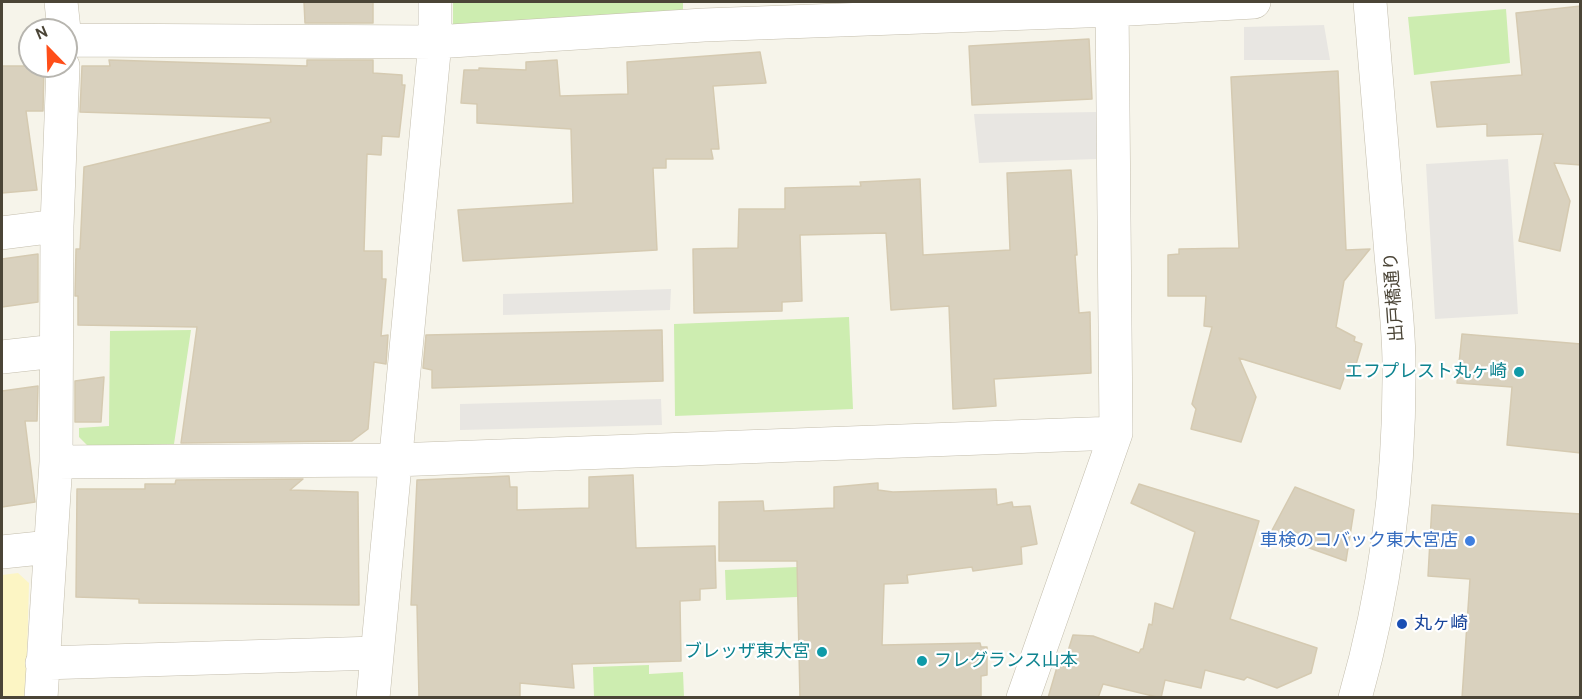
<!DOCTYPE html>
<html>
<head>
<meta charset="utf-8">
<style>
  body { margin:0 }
  #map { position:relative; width:1582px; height:699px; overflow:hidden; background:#f6f4ea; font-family:Cabin,sans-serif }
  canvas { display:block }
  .frame { position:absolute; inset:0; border:3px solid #4b4537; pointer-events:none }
  .north { position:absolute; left:18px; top:18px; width:60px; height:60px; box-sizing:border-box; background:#fff; border:2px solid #b7b5af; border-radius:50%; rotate:337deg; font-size:16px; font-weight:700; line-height:24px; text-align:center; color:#4b4537 }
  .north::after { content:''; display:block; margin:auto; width:21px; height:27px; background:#ff4e19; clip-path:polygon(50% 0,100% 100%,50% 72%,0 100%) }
</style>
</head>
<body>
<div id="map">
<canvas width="1582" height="699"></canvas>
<div class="frame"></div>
<div class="north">N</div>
</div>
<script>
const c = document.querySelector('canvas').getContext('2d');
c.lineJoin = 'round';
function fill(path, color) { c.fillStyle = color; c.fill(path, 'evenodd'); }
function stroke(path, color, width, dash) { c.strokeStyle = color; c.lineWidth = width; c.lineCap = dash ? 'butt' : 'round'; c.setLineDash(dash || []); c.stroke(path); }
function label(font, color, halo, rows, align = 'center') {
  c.font = font + ' Cabin,"Noto Sans JP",sans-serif'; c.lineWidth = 4.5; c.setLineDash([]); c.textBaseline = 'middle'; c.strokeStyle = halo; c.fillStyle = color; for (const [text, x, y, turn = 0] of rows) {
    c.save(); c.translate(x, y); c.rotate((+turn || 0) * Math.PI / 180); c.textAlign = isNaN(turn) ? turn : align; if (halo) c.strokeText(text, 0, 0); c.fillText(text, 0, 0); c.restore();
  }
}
const green = new Path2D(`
  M453 2H683V36L453 37Z
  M1506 9 1510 63 1414 75 1408 17Z
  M849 317 853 409 675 416 674 324Z
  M191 330 174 444 89 447 79 437V428L109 426 110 331Z
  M797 567V597L726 600 725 570Z
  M649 665V674L683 672 684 697H594L593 667Z`);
const sand = new Path2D(`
  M18 573 29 583 26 697 2 698V575Z`);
const parking = new Path2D(`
  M1324 25 1330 60H1244V27Z
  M1097 112 1096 159 979 163 974 114Z
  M1508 159 1518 314 1435 319 1426 164Z
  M671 289 670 310 503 315V294Z
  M661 399 662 425 460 430V404Z`);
const building = new Path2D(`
  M304 2H373V23H305Z
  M1581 6V165L1554 163 1570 201 1560 251 1519 241 1543 134 1487 136V124L1437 127 1431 82 1522 75 1516 13Z
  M1089 39 1092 99 972 105 969 46Z
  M760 52 766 83 713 86 719 149H711L713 159H666V168H653L657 250 463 261 458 210 573 203 571 129 477 123V104L461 103 464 70H479V68L526 70V62L557 60 560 96 628 94 627 62Z
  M109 60 307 66V60H373V73L402 75V85H405L399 137 382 136 381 155 367 154 364 251H382V279H386L381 336 388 335 386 364 374 362 368 429 352 441 181 443 197 327 78 325V296H75L76 249H80L84 167 271 122 270 118 80 112 82 66H110Z
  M2 66H44L43 111H26L37 190 2 193Z
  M1338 71 1346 250 1370 249 1344 281 1336 327 1355 337 1354 341 1362 344 1352 378 1345 375 1340 389 1239 358 1256 397 1241 442 1191 429 1196 409 1192 404 1212 327 1204 326 1206 296H1168V255L1179 254V249L1239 248 1231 77Z
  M1071 170 1077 255H1075L1079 313 1090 312 1091 373 994 379 996 406 953 409 949 306 891 310 886 233 800 235 802 301 782 302V311L694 313 693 249 738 248 739 209H785V188L861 186 860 182 920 179 923 255 1010 250 1007 173Z
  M38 254V302L2 307V259Z
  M662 330 663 381 432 388V370L423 368 426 335Z
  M1462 334 1581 344V453L1507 445 1512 387 1457 383Z
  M104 377 101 422H75V381Z
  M38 386 37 421H25L35 502 2 507V391Z
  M633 475 636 548 715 546 716 588 700 589V600L680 601 681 661 572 664 574 688 520 683V698H419L417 605H411L417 480 509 476 510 487H517V510L589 508V477Z
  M303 479 290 490 358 492 359 605 139 603V599L76 597 77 489H145V484H175L176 480Z
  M878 483V490L893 492 996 489 997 505 1012 502 1013 507 1030 506 1037 544 1021 547 1022 564 973 571 972 567 907 575 908 583 884 584 882 645 980 643 981 647H987V675L981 676V696L800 698 797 561H719V502L763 501 764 511 834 508V487Z
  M1139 484 1259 521 1230 619 1317 648 1311 673 1277 688 1247 677 1244 680 1205 670 1201 688 1165 680 1161 698 1103 684 1098 698H1048L1057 667 1064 664 1073 635 1093 636 1139 653 1141 649H1143L1149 624 1152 625 1155 603 1173 609 1195 532 1131 503Z
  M1295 487 1354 510 1346 561 1270 534Z
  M1432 505 1581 514V698H1462L1470 579 1428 576Z`);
const minor = new Path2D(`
  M61 2 64 30
  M66 40 435 42 704 25 1112 10 1254 2
  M2 233 57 226
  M2 357 56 351
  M56 462 394 460 1116 433
  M2 552 50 547
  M42 663 377 653
  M41 698 56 462 57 226 63 66
  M373 698 435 42V2
  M1023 698 1116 433 1112 2
  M1355 698C1386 590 1400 477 1399 365 1399 324 1393 283 1390 242 1383 162 1377 82 1370 2`);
const markers = [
  [1519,372,6,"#0f9aa8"],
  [1470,541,6,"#3f7fe0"],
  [1402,624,6,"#1a4fb4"],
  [822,652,6,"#0f9aa8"],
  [922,661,6,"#0f9aa8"]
];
const streetNames = [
  ["出戸橋通り",1394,297,-94]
];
const cultureNames = [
  ["エフプレスト丸ヶ崎",1507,372],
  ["ブレッザ東大宮",810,652],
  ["フレグランス山本",934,661,"left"]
];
const shopNames = [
  ["車検のコバック東大宮店",1458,541]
];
const transitNames = [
  ["丸ヶ崎",1414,624]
];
fill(green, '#cdedb0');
fill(sand, '#fcf5c4');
fill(parking, '#e8e6e2');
fill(building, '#d9d1be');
stroke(building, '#d5cab1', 1.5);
stroke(minor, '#c3bdac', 34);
stroke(minor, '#fff', 33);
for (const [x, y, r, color] of markers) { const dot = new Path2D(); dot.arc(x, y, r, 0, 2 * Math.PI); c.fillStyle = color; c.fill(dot); stroke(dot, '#fff', 2); }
label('18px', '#4b4537', '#fff', streetNames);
label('18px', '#0d838f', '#fff', cultureNames, 'right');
label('18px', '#366cbe', '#fff', shopNames, 'right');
label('18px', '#164399', '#fff', transitNames, 'left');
</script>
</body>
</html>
